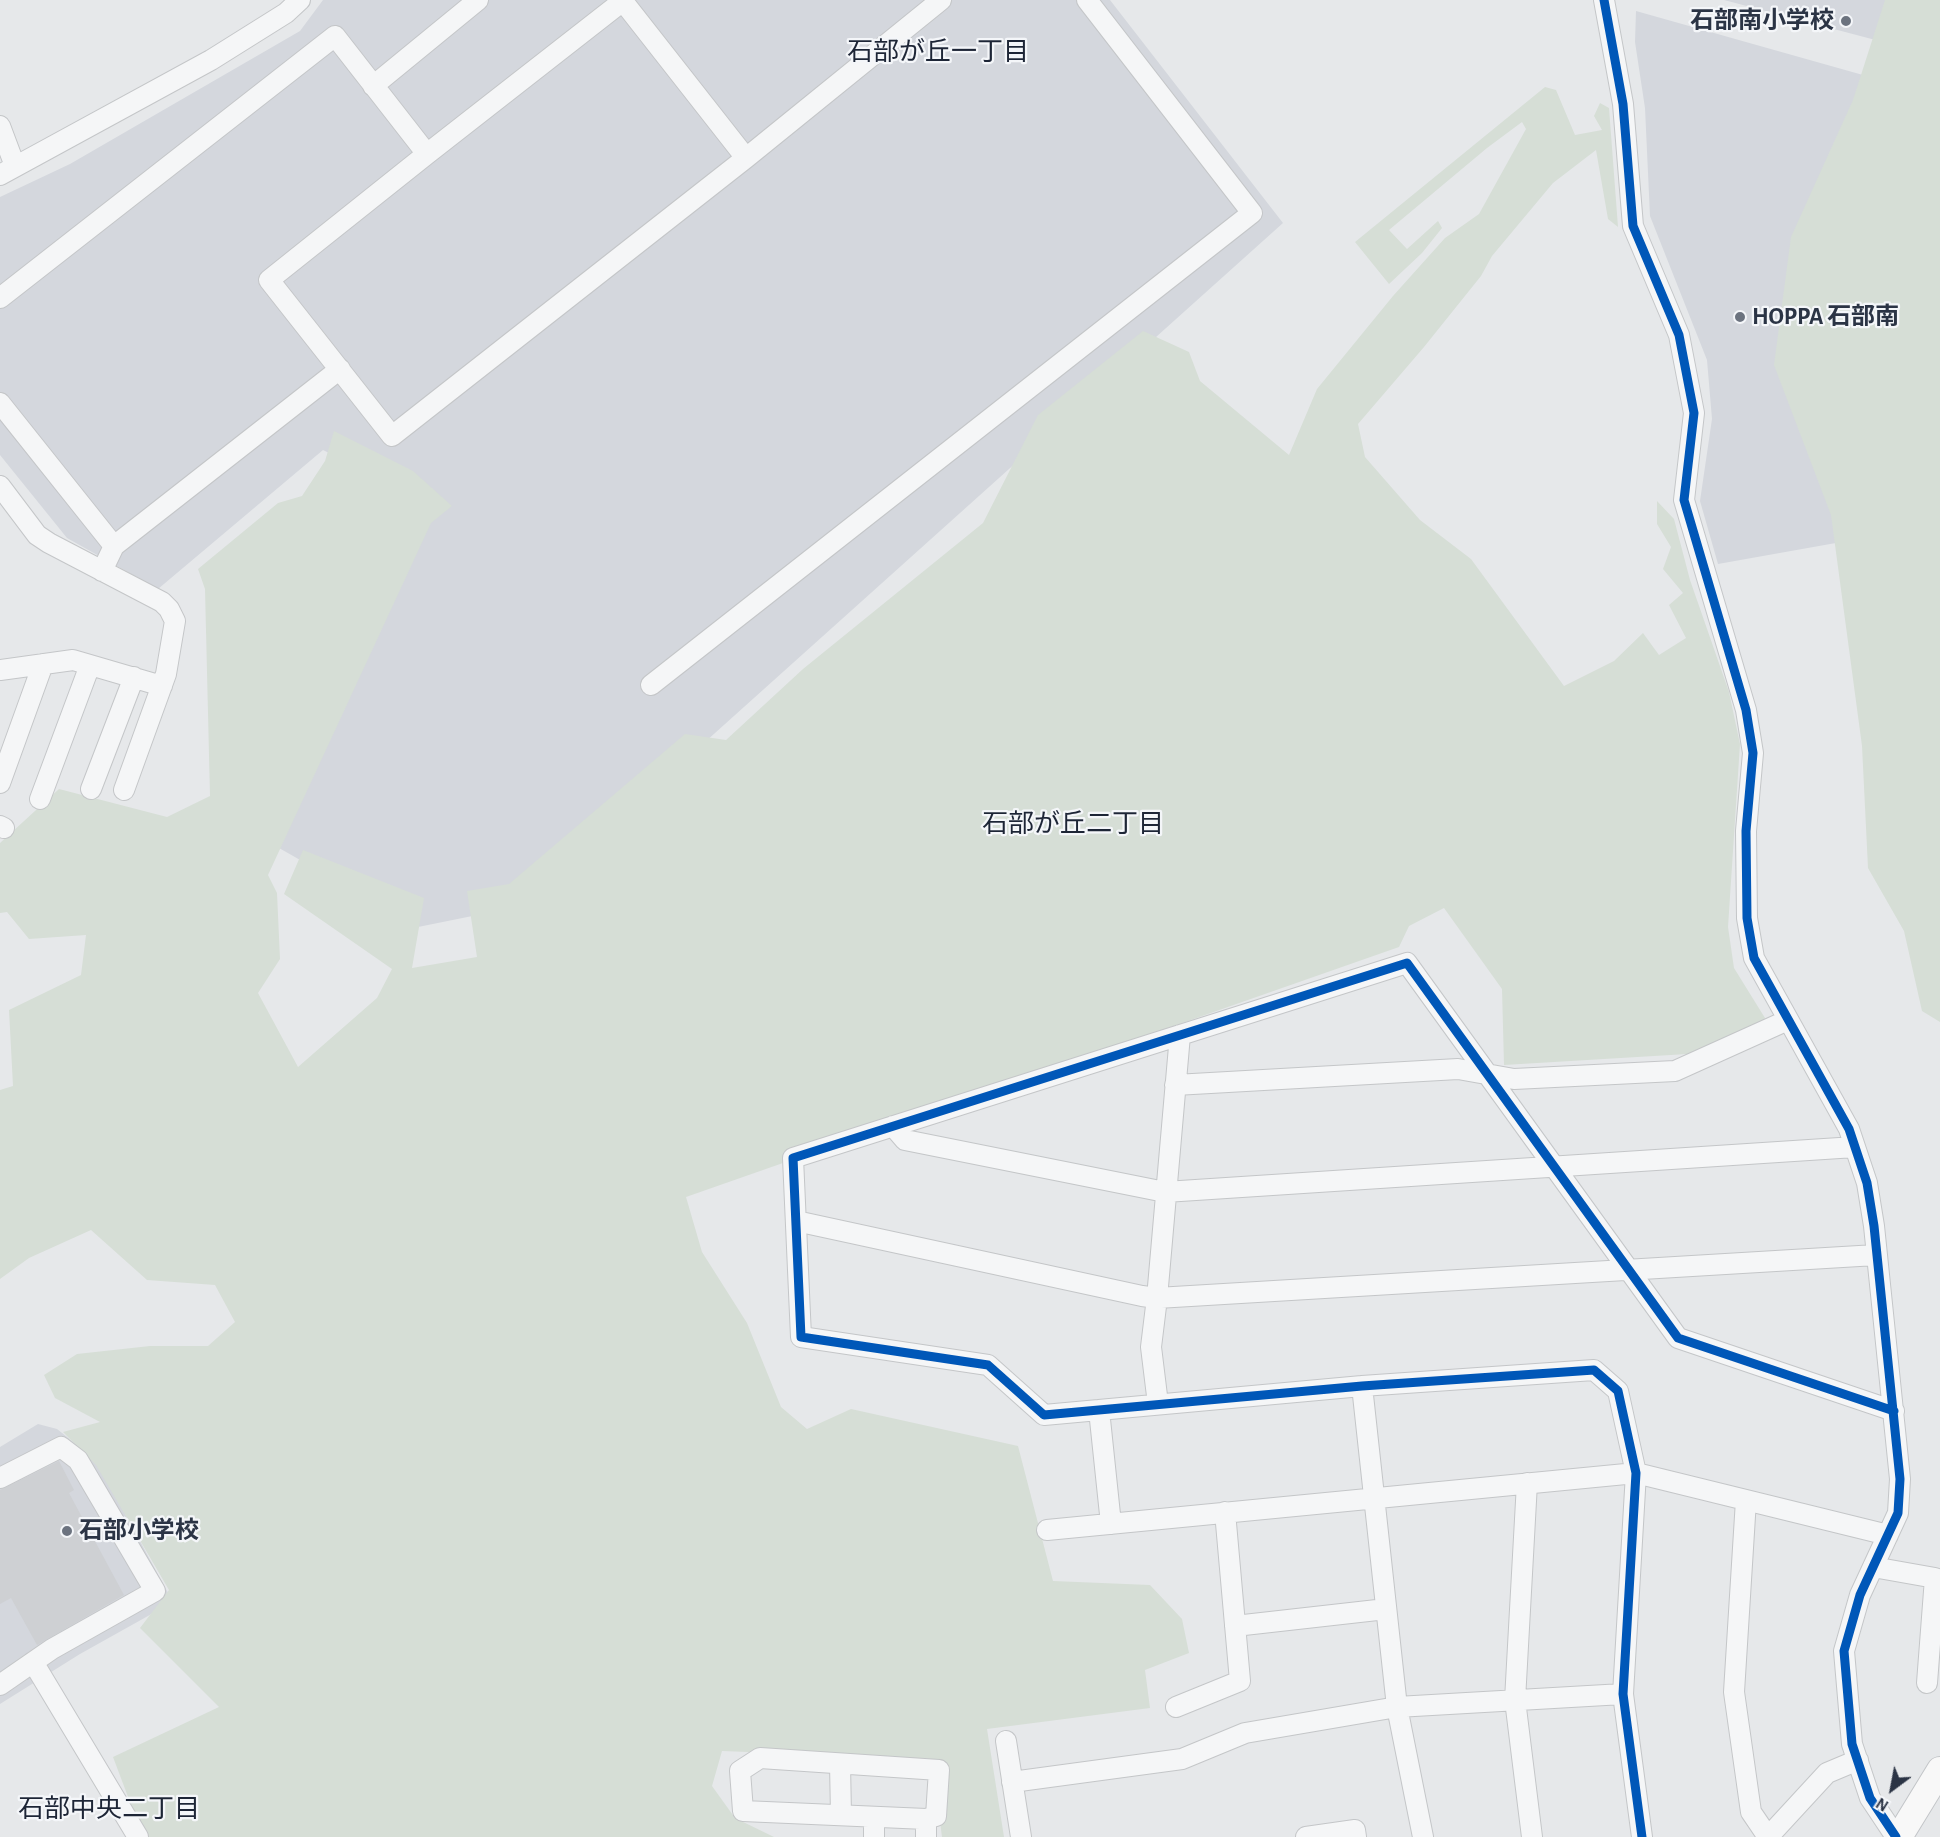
<!DOCTYPE html>
<html>
<head>
<meta charset="utf-8">
<style>
  body { margin:0 }
  #map { position:relative; width:1940px; height:1837px; overflow:hidden; background:#e6e8ea; font-family:"Alegreya Sans",sans-serif }
  canvas { display:block }
  .north { position:absolute; left:1862px; top:1759px; width:60px; height:60px; -webkit-text-stroke:4px #f4f6f9; paint-order:stroke; rotate:212deg; font-size:16px; font-weight:700; line-height:24px; text-align:center; color:#2b3445 }
  .north::after { content:''; display:block; margin:auto; width:21px; height:27px; background:#2b3445; clip-path:polygon(50% 0,100% 100%,50% 72%,0 100%) }
</style>
</head>
<body>
<div id="map">
<canvas width="1940" height="1837"></canvas>
<div class="north">N</div>
</div>
<script>
const c = document.querySelector('canvas').getContext('2d');
c.lineJoin = 'round';
function fill(path, color) { c.fillStyle = color; c.fill(path, 'evenodd'); }
function stroke(path, color, width, dash) { c.strokeStyle = color; c.lineWidth = width; c.lineCap = dash ? 'butt' : 'round'; c.setLineDash(dash || []); c.stroke(path); }
function label(font, color, halo, rows, align = 'center') {
  c.font = font + ' "Alegreya Sans","Noto Sans JP",sans-serif'; c.lineWidth = 4.5; c.setLineDash([]); c.textBaseline = 'middle'; c.strokeStyle = halo; c.fillStyle = color; for (const [text, x, y, turn = 0] of rows) {
    c.save(); c.translate(x, y); c.rotate((+turn || 0) * Math.PI / 180); c.textAlign = isNaN(turn) ? turn : align; if (halo) c.strokeText(text, 0, 0); c.fillText(text, 0, 0); c.restore();
  }
}
const built = new Path2D(`
  M323 0H1110L1283 223 666 777 507 909 418 927 272 844 427 502 323 450 158 589 67 538 0 455V197L70 164 300 31Z
  M1724 0H1895L1883 42Z
  M1636 11 1870 77 1847 541 1718 564 1700 501 1712 419 1707 360 1650 216 1645 108 1635 42Z
  M38 1424 57 1429 96 1460 173 1602 80 1654 0 1704V1447Z`);
const green = new Path2D(`
  M1885 0H1940V1022L1922 1011 1904 931 1868 868 1862 746 1831 515 1774 365 1791 237 1853 100Z
  M1545 87 1556 90 1575 135 1602 130 1594 116 1600 103 1609 108 1618 227 1608 219 1596 150 1553 183 1492 256 1481 276 1424 347 1358 424 1365 457 1420 520 1471 559 1564 686 1614 661 1643 633 1659 655 1686 638 1669 605 1683 593 1663 569 1671 547 1657 524V501L1674 519 1690 580 1729 692 1740 744 1728 927 1734 968 1765 1018 1762 1026 1704 1053 1504 1065 1502 989 1444 908 1409 926 1399 947 686 1197 702 1252 747 1323 781 1407 807 1429 851 1409 1018 1446 1053 1581 1150 1585 1182 1619 1189 1653 1145 1670 1150 1708 987 1729 1004 1837H942L932 1759 722 1751 712 1786 735 1818 774 1837H125L139 1826 113 1757 219 1707 140 1628 169 1590 96 1465 63 1432 100 1422 55 1398 44 1375 77 1354 150 1346H208L235 1322 215 1285 147 1280 91 1230 29 1258 0 1279V1090L13 1086 9 1010 81 975 86 935 29 939 7 912 0 913V843L59 789 167 817 210 796 205 589 198 569 278 503 302 496 325 461 334 431 413 471 452 506 431 523 268 875 277 893 280 959 258 993 298 1067 377 998 392 969 284 894 303 850 424 898 412 968 477 957 467 891 509 884 685 734 726 740 803 669 983 523 1038 415 1143 331 1189 352 1200 381 1289 455 1317 389 1393 296 1445 238 1479 214 1526 129 1522 122 1487 148 1389 230 1407 249 1438 221 1442 228 1422 253 1389 284 1355 242Z`);
const building = new Path2D(`
  M59 1461 74 1490 69 1493 124 1595 37 1645 11 1598 0 1604V1490Z`);
const minor = new Path2D(`
  M622 0 746 158
  M624 0 427 154 269 280 392 436 746 158 941 0
  M1604 0 1623 104 1633 226 1679 335 1694 413 1684 500 1746 710 1753 753 1746 831 1747 918 1754 958 1849 1129 1867 1183 1874 1226 1900 1479 1898 1513 1860 1595 1844 1651 1852 1744 1870 1798 1896 1837
  M373 86 478 0
  M0 126 15 166
  M0 175 211 60 286 13 300 0
  M0 298 335 36 427 154
  M0 403 114 546
  M0 486 37 535 49 543 162 602 169 609 175 621 166 674 124 790
  M102 571 114 546 340 369
  M0 670 73 660 162 686
  M651 685 1252 213 1087 0
  M0 783 43 664
  M91 789 134 677
  M40 799 90 665
  M0 826 4 828
  M1175 1085 1458 1069 1514 1079 1675 1071 1788 1020
  M893 1126 905 1140 1165 1192 1855 1147
  M796 1221 1142 1296 1157 1298 1876 1255
  M1362 1386 1397 1707 1423 1837
  M1158 1404 1151 1347 1157 1298 1180 1035
  M1099 1410 1111 1524
  M0 1478 61 1447 78 1460 155 1591 52 1649 0 1685
  M1527 1483 1515 1700 1532 1837
  M1746 1500 1734 1692 1751 1812 1768 1837
  M1047 1530 1636 1473 1888 1535
  M1873 1567 1935 1578 1927 1683
  M1235 1626 1386 1609
  M33 1662 138 1837
  M1176 1707 1240 1681 1225 1512
  M1006 1741 1021 1837
  M840 1764 841 1815
  M1012 1782 1182 1759 1245 1733 1397 1707 1623 1694
  M926 1819 936 1816 939 1770 760 1758 740 1771 743 1811 926 1819V1837
  M874 1837V1817
  M1306 1837 1355 1830 1356 1837
  M1642 1837 1623 1694 1636 1473 1618 1391 1594 1370 1362 1386 1044 1415 988 1365 801 1337 793 1158 1407 963 1678 1338 1894 1411
  M1768 1837 1827 1773 1858 1760`);
const major = new Path2D(`
  M1899 1837 1940 1770`);
const cycleway = new Path2D(`
  M1604 0 1623 104 1633 226 1679 335 1694 413 1684 500 1746 710 1753 753 1746 831 1747 918 1754 958 1849 1129 1867 1183 1874 1226 1900 1479 1898 1513 1860 1595 1844 1651 1852 1744 1870 1798 1896 1837
  M1642 1837 1623 1694 1636 1473 1618 1391 1594 1370 1362 1386 1044 1415 988 1365 801 1337 793 1158 1407 963 1678 1338 1894 1411`);
const markers = [
  [1846,21,6,"#6c737f"],
  [1740,317,6,"#6c737f"],
  [67,1531,6,"#6c737f"]
];
const poiNames = [
  ["石部南小学校",1834,21,"right"],
  ["HOPPA 石部南",1752,317],
  ["石部小学校",79,1531]
];
const neighbourhoodNames = [
  ["石部が丘一丁目",938,52],
  ["石部が丘二丁目",1073,824],
  ["石部中央二丁目",109,1809]
];
fill(built, '#d4d7dd');
fill(green, '#d6ded6');
fill(building, '#ced0d3');
stroke(minor, '#c4c6c8', 22);
stroke(major, '#c2c5c8', 28);
stroke(minor, '#f5f6f7', 20);
stroke(major, '#f8f8f8', 26);
stroke(cycleway, '#0057b8', 9);
for (const [x, y, r, color] of markers) { const dot = new Path2D(); dot.arc(x, y, r, 0, 2 * Math.PI); c.fillStyle = color; c.fill(dot); stroke(dot, '#f4f6f9', 2); }
label('bold 24px', '#2b3445', '#f4f6f9', poiNames, 'left');
label('26px', '#1d2536', '#f4f6f9', neighbourhoodNames);
</script>
</body>
</html>
